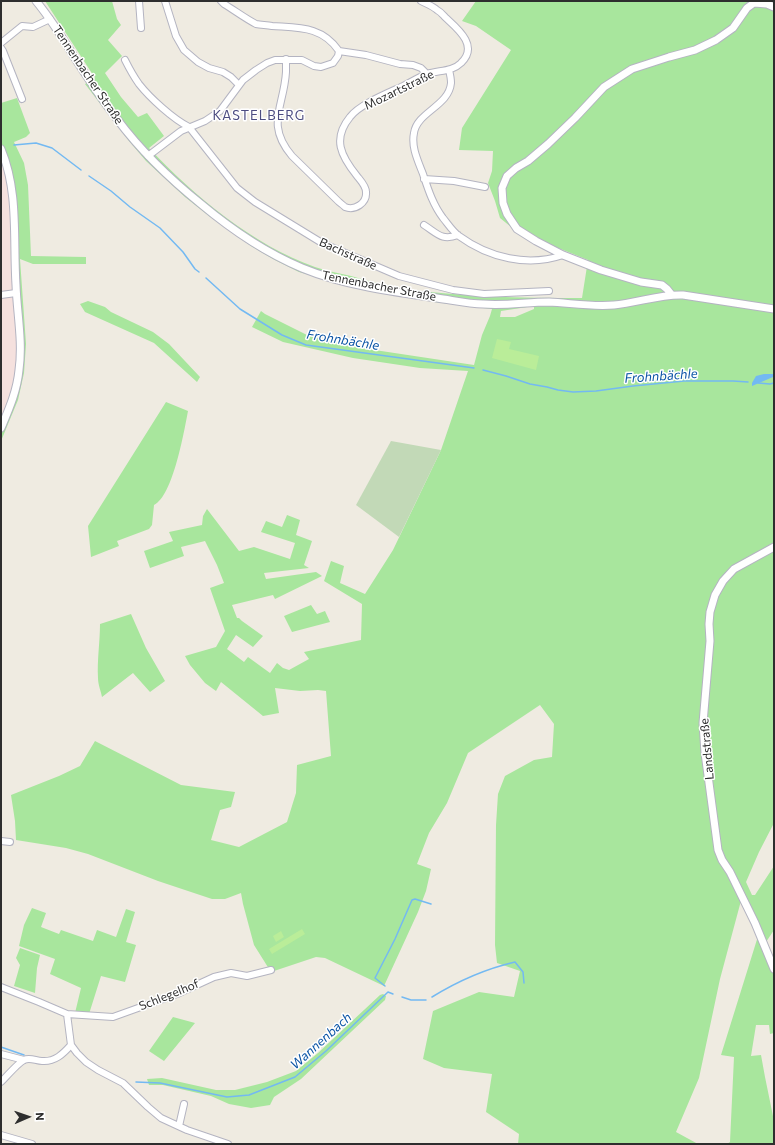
<!DOCTYPE html>
<html>
<head>
<meta charset="utf-8">
<style>
  body { margin:0 }
  #map { position:relative; width:775px; height:1145px; overflow:hidden; background:#efebe1; font-family:Commissioner,sans-serif }
  canvas { display:block }
  .frame { position:absolute; inset:0; border:2px solid #2e2e2e; pointer-events:none }
  .north { position:absolute; left:8px; top:1097px; width:40px; height:40px; -webkit-text-stroke:3px #fff; paint-order:stroke; rotate:88deg; font-size:11px; font-weight:700; line-height:16px; text-align:center; color:#2e2e2e }
  .north::after { content:''; display:block; margin:auto; width:14px; height:18px; background:#2e2e2e; clip-path:polygon(50% 0,100% 100%,50% 72%,0 100%) }
</style>
</head>
<body>
<div id="map">
<canvas width="775" height="1145"></canvas>
<div class="frame"></div>
<div class="north">N</div>
</div>
<script>
const c = document.querySelector('canvas').getContext('2d');
c.lineJoin = 'round';
function fill(path, color) { c.fillStyle = color; c.fill(path, 'evenodd'); }
function stroke(path, color, width, dash) { c.strokeStyle = color; c.lineWidth = width; c.lineCap = dash ? 'butt' : 'round'; c.setLineDash(dash || []); c.stroke(path); }
function label(font, color, halo, rows, align = 'center') {
  c.font = font + ' Commissioner,sans-serif'; c.lineWidth = 3; c.setLineDash([]); c.textBaseline = 'middle'; c.strokeStyle = halo; c.fillStyle = color; for (const [text, x, y, turn = 0] of rows) {
    c.save(); c.translate(x, y); c.rotate((+turn || 0) * Math.PI / 180); c.textAlign = isNaN(turn) ? turn : align; if (halo) c.strokeText(text, 0, 0); c.fillText(text, 0, 0); c.restore();
  }
}
const medical = new Path2D(`
  M1 157 10 191 19 357 16 386 1 424Z`);
const green = new Path2D(`
  M45 1H112L117 19 121 25 108 40 122 56 105 73 121 97 138 117 147 113 164 136 149 148C194 196 253 245 315 267 327 271 339 273 351 276 366 280 382 285 398 288 459 297 520 298 582 298L588 260 516 231 500 218 495 201 488 183 492 171 493 151 459 150 462 128 511 50 476 26 462 21 476 1H774V823L759 852 746 882 752 895H755L774 866V930L764 945 774 969V1033L770 1034 769 1025H756L751 1056 761 1055 765 1077 774 1121V1144H727L730 1142 734 1057 721 1055 759 933 742 897 720 979 699 1078 676 1132 698 1144H518L519 1134 486 1112 492 1074 444 1068 423 1059 433 1011 479 992 514 997 520 971 497 963 495 945 496 825 498 794 505 776 534 760 552 757 554 724 540 705 468 753 447 803 429 833 417 864 431 869 426 891 418 912 384 986 325 958 316 957 271 972 254 945 243 904 241 893 225 899H212L158 881 88 854 66 848 16 840 15 821 11 795 59 776 80 766 95 741 181 785 235 792 231 807 220 810 211 840 239 847 287 822 296 793 297 765 331 756 326 691 318 690 300 691 275 688 279 713 263 716 221 682 216 691 205 683 190 665 185 656 216 647 225 631 210 588 224 583 217 565 205 541 181 547 184 556 150 568 144 551 173 541 169 532 202 525 203 516 207 509 239 551 254 547 290 559 295 543 261 532 266 521 282 527 287 515 300 520 296 535 312 541 304 565 309 568 264 573 266 579 316 572 322 576 275 599 273 595 232 605 237 618H239L242 621 263 636 253 647 236 635 227 649 244 662 248 657 270 673 277 663 283 668 289 670 309 659 304 652 361 640 362 604 324 581 331 561 344 566 340 583 365 594 393 550 441 450 468 371 420 368 353 358 283 342 252 327 261 311 265 314 309 336 368 349 474 365 482 335 490 316 492 309 435 302 341 284 299 272 273 259 251 246 209 216 185 197 146 161 129 141 85 84 95 78ZM534 306V309L515 317H500L501 311Z
  M17 98 30 133 26 137 14 142 24 163 28 185 31 256 86 257V264H33L20 259 26 344 24 373 18 400 1 441V424L16 386 19 357 10 191 1 157V103Z
  M88 301 105 307 111 312 153 332 169 344 200 377 197 382 154 343 85 312 80 304Z
  M166 402 188 411C184 432 173 496 154 505L152 525 149 529 117 541 119 546 91 557 89 536 88 526Z
  M311 605 317 614 325 611 330 622 292 632 284 616Z
  M131 614 146 648 165 681 150 692 133 673 102 697C101 691 98 685 98 678 97 660 100 642 100 624Z
  M32 908 46 913 41 927 59 934 61 930 93 941 97 930 116 937 126 909 135 912 126 942 136 945 125 982 101 976 89 1014 75 1013 81 988 50 974 55 959 19 946 24 925Z
  M20 948 40 955 37 968 35 993 14 986 20 965 16 958Z
  M383 994 386 996 385 1000 301 1079 274 1097 270 1105 251 1108 229 1104 211 1096 163 1085H149L147 1079 162 1078 216 1090H235L267 1082 296 1071 318 1053 380 995Z
  M173 1017 195 1023 164 1061 149 1051Z`);
const cemetery = new Path2D(`
  M391 441 441 450 399 537 356 505Z`);
const pitch = new Path2D(`
  M497 339 511 342 509 349 539 356 536 370 492 358Z
  M302 929 305 934 272 954 269 949Z
  M281 931 284 937 276 942 273 936Z`);
const water = new Path2D(`
  M764 374H773V377L752 386V383L756 376Z`);
const stream = new Path2D(`
  M14 145 36 143 52 148 81 170
  M89 176 111 191 130 207 160 228 183 252 195 269 199 272
  M206 278 240 309 282 335 306 345 474 368
  M483 370 506 376 530 384 547 387 558 390 573 392 596 391 633 386 684 381H733L748 382
  M758 383 770 384 774 383
  M385 986 375 978 395 939 412 900 415 899 431 904
  M402 997 411 1000H426
  M432 997C458 981 485 969 515 962L523 972 524 983
  M1 1047 24 1055
  M136 1082 160 1083 227 1097 249 1095 295 1077 326 1051 388 992 393 994`);
const minor = new Path2D(`
  M139 1 141 28
  M165 1 176 36 184 50 198 62 209 68 223 72 231 77 239 85
  M1 43 22 26 33 27 50 19
  M1 48 3 51 22 99
  M339 51 366 55 400 64 413 65 421 68 427 74
  M286 59C286 64 286 68 286 72 284 107 265 124 292 156L338 201C340 203 343 205 345 207 355 211 367 203 366 192 366 186 361 181 357 176 341 156 332 139 350 117 360 104 388 93 403 86 411 82 419 77 427 74 439 70 452 72 461 63 479 46 458 29 446 18 443 15 441 12 437 10 433 6 427 4 421 1
  M125 60C129 68 134 77 139 84 150 98 173 119 189 127L237 188 255 202 322 243 399 276 453 290 484 294 549 291
  M449 70C450 74 451 79 451 83 449 106 417 112 414 133 411 147 418 161 423 174 428 189 433 205 443 218 448 224 453 232 459 236 489 258 528 267 563 255
  M148 156 181 131 205 121 220 111 243 80 256 70 267 63 275 60H302L314 66 321 67 333 63 338 56 339 51C322 26 299 28 272 26 267 25 261 25 256 24 246 19 234 10 224 4L221 1
  M424 179 454 181 485 187
  M424 225C438 234 442 241 458 235
  M1 295 16 293
  M1 841 10 842
  M1 987 39 1002 67 1014 113 1017 177 994 214 977 231 973 247 976 271 970
  M67 1014 71 1045 77 1053 86 1062 98 1070 123 1083 148 1107 161 1118 187 1130 228 1144
  M1 1054 24 1060
  M1 1082C6 1077 18 1063 24 1060 30 1057 36 1061 42 1061 55 1062 63 1054 71 1045
  M179 1126 184 1104
  M1 1135 32 1144`);
const tertiary = new Path2D(`
  M36 1C50 18 62 37 73 55 87 77 101 99 117 119 141 151 170 179 201 204 232 230 264 252 302 268 343 285 393 292 437 298 452 300 468 304 483 304 505 306 527 302 549 302 570 303 592 307 614 305 637 303 660 294 683 295L774 309
  M1 149C19 192 13 239 16 285 17 313 23 342 19 370 17 391 9 409 1 428
  M671 294 667 289 662 285 641 282 601 270 563 255 536 241 517 229 507 214 503 203 502 188 507 176 516 168 528 161 548 144 575 118 604 87 632 69 669 57 695 50 716 40 733 28 747 8 754 3 767 4 774 7
  M774 547 734 569 723 581 715 595 710 612 709 624 710 641 703 723 705 753 718 850 722 860 730 872 755 923 774 969`);
const streetNames = [
  ["Tennenbacher Straße",88,75,56],
  ["Mozartstraße",399,90,-26],
  ["Bachstraße",348,254,24],
  ["Tennenbacher Straße",379,286,11],
  ["Landstraße",707,749,-95],
  ["Schlegelhof",169,995,-22]
];
const neighbourhoodNames = [
  ["KASTELBERG",259,116]
];
const waterNames = [
  ["Frohnbächle",343,340,9],
  ["Frohnbächle",661,376,-4],
  ["Wannenbach",321,1041,-42]
];
fill(medical, '#f5e1de');
fill(green, '#a8e69d');
fill(cemetery, '#c2d9b7');
fill(pitch, '#baed99');
fill(water, '#73b9f2');
stroke(stream, '#73b9f2', 1.5);
stroke(minor, '#b4b4c1', 8);
stroke(tertiary, '#b4b4c1', 9);
stroke(minor, '#fff', 6);
stroke(tertiary, '#fff', 7);
label('12px', '#2e2e2e', '#fff', streetNames);
c.letterSpacing = '1px';
label('13px', '#4c4c81', '#fff', neighbourhoodNames);
c.letterSpacing = '0px';
label('italic 13px', '#0b54a5', '#fff', waterNames);
</script>
</body>
</html>
